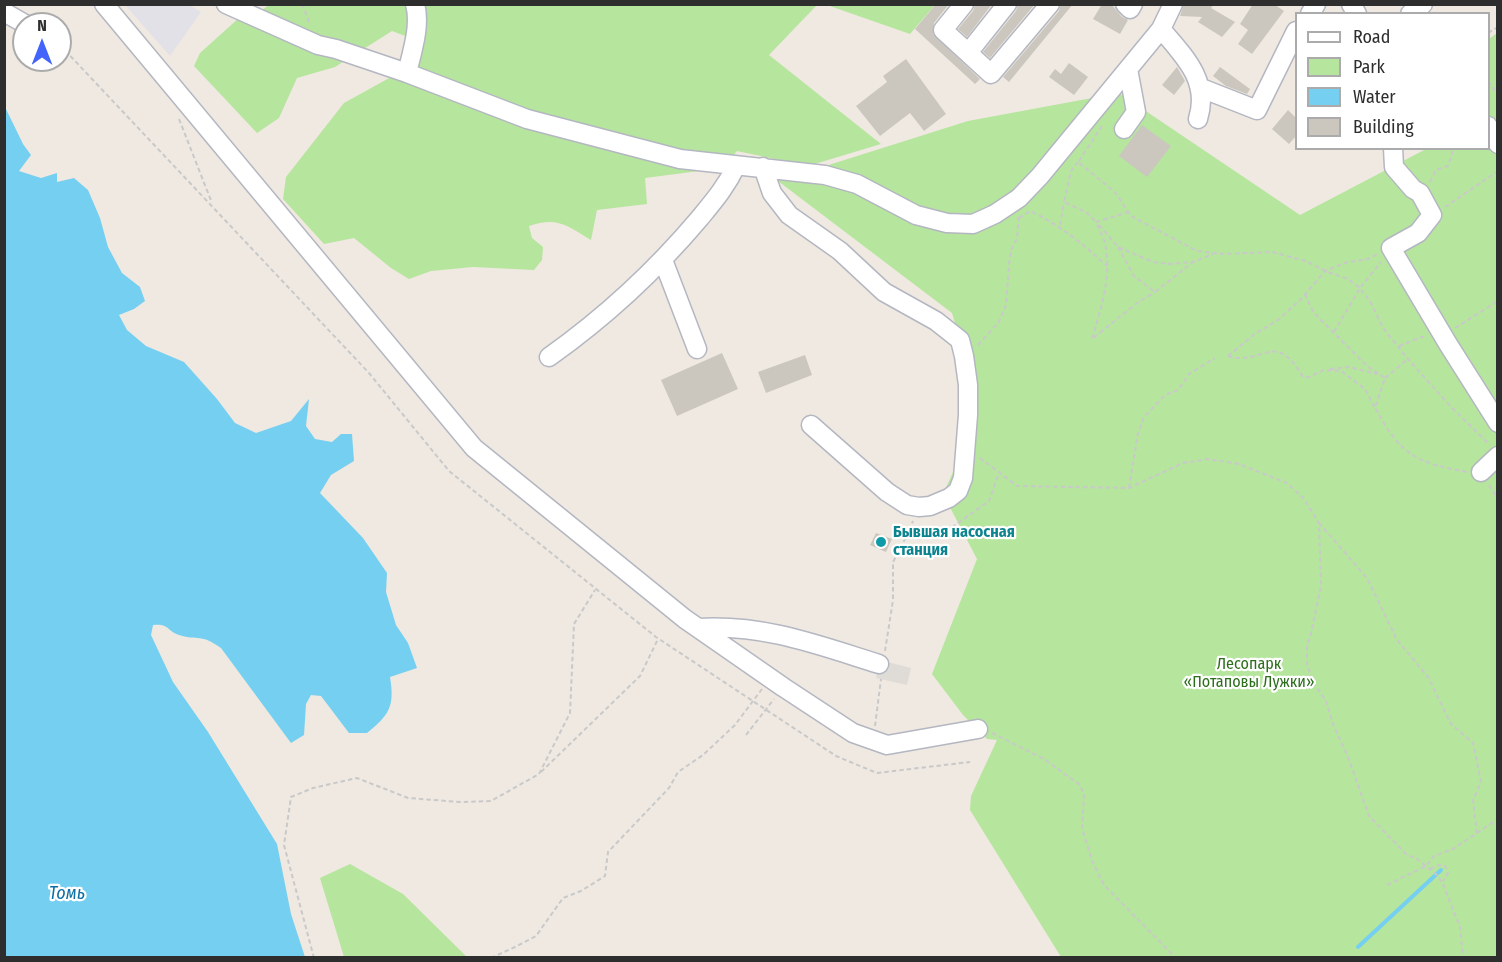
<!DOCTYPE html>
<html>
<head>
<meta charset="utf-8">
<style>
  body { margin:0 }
  #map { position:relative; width:1502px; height:962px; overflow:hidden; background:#efe9e1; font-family:"Fira Sans Condensed",sans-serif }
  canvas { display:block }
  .frame { position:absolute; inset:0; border:6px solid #2e2e2e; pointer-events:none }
  .legend { position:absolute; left:1295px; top:12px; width:195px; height:138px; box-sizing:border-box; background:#fff; border:2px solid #ababab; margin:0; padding:8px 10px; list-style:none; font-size:18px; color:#2e2e2e }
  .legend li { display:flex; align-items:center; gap:12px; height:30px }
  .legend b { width:30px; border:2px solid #ababab }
  .north { position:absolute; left:12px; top:12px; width:60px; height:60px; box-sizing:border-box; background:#fff; border:2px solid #ababab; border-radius:50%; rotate:0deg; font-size:16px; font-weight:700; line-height:24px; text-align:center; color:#2e2e2e }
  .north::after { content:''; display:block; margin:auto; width:21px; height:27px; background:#4264fb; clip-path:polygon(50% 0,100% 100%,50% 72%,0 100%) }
</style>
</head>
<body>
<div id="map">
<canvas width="1502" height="962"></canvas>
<div class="frame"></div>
<ul class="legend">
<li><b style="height:8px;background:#fff"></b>Road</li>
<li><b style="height:16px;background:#b6e59e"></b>Park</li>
<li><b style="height:16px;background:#75cff0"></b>Water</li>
<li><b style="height:16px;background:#cbc7bf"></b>Building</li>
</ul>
<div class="north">N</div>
</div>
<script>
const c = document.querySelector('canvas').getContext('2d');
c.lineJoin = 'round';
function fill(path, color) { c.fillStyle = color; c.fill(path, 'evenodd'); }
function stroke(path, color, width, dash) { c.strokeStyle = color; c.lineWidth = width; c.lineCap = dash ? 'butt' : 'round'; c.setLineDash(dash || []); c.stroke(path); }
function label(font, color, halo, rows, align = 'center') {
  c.font = font + ' "Fira Sans Condensed",sans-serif'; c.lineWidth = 4.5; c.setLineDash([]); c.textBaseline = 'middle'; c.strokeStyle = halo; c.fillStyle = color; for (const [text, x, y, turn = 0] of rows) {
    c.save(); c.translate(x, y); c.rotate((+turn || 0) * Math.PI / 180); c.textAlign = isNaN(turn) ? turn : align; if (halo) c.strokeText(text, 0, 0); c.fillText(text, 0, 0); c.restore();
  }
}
const industrial = new Path2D(`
  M125 5H189L201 12 170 56Z`);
const green = new Path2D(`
  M269 5H817L769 55 881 144 808 166 737 151 722 168 645 178 647 204 597 210 591 240C568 226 557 216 529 226L532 238 543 247 542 260 534 270 473 267 431 271 409 279 391 268 354 238 324 244 283 199 286 177 344 103 420 61 408 37 392 31 335 67 297 78 279 118 257 133 194 66 200 53 240 17 259 12Z
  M827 5H935L910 34Z
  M1497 33V957H1061L970 810 971 796 997 740 987 739 963 715 932 674 977 559 943 494 973 429 970 374 952 313 778 181 968 121 1119 93 1300 215 1426 149 1488 148 1489 39Z
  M350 864 403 894 467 957H344L320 878Z`);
const plaza = new Path2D(`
  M880 660 911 668 907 685 876 678Z`);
const water = new Path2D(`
  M5 107 23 144 31 155 19 171 41 178 57 173V182L74 178 88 190 100 218 108 247 122 273 140 287 145 301 134 309 119 315 127 330 146 346 184 362 217 399 235 423 256 433 291 421 309 399 306 426 315 439 332 442 341 434H352L354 461 331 475 320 493 363 538 387 573 386 592 396 625 408 643 417 668 390 677C395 707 389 715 367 733H349L321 696 311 695 306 704 304 735 291 743 221 648C200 633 199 641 179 635 167 631 169 623 153 625L151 635 173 682 208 732 277 844 291 914 305 957H5Z`);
const stream = new Path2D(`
  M1358 947 1441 870`);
const building = new Path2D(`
  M936 4H949L934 23 933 34 980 79 975 84 915 29Z
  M975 4H992L967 37 958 29 973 11Z
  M1018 4H1035L990 58 983 52 1016 11Z
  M1061 4H1073L1009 82 1003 77 1059 11Z
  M1102 4H1111L1122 17 1128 20 1120 34 1093 19Z
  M1184 4H1214L1211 8 1235 22 1222 37 1198 22 1202 17 1180 16Z
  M1253 4H1274L1284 11 1252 54 1238 44 1248 30 1240 24Z
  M906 59 946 114 924 131 910 113 880 136 856 106 887 82 883 76Z
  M1069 63 1088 77 1074 95 1049 77 1055 69 1061 74Z
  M1177 67 1185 81 1174 95 1162 85Z
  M1220 67 1250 89 1247 94 1226 86 1213 76Z
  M1288 110 1296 118V136L1289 144 1272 129Z
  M1142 125 1171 146 1147 177 1119 156Z
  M722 353 738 389 677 416 661 380Z
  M805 355 812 375 766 393 758 372Z
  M876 533 892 539 886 552 870 545Z`);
const path = new Path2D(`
  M302 4 310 24
  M1488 33 1498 27
  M60 45 369 373 449 471 656 637 836 756 877 773 970 762
  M1488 81 1498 95
  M179 119 212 203
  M1102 126 1078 162 1115 192 1131 216 1197 251 1224 254 1272 252 1306 261 1325 271 1348 279 1360 288 1371 303 1383 328 1408 359 1452 408 1490 445
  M1078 162 1071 171 1064 202 1086 212 1095 221
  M1430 182 1436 170 1448 166 1454 148
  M1445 207 1498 171
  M1129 212 1096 222C1099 229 1103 236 1105 244 1112 276 1101 308 1092 339L1137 303 1155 292
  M1019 218 1030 211C1060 225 1083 244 1107 266
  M1060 225 1064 202
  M1099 225 1118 247 1153 262 1170 264 1193 262 1213 254
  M1118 247 1134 276 1155 292 1193 262
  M1305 294 1313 312 1367 366 1385 378 1375 408C1401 455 1414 462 1467 472
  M1455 328 1498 301
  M1334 332 1360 288 1381 262
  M978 345 999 322 1006 305 1009 265 1011 250 1017 238 1019 215
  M1399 346 1427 335
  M1228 356 1256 333 1278 320 1301 299 1325 271 1344 263 1368 259 1378 254
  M1228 356C1263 367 1274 328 1303 377H1309L1324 370 1341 371 1365 389 1375 408
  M1330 369 1349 367 1377 374
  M1385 378 1408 359
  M980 458 1017 486 1129 488 1183 463 1208 459 1239 464 1287 483 1304 499 1319 523 1321 586 1310 638 1307 644V664L1314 684 1326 701 1333 724 1348 757 1369 816 1406 854 1417 859 1436 874 1442 882 1460 927 1463 958
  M1489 485 1498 499
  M1129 488 1138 433 1144 417 1165 395 1178 390 1189 374 1215 358
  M1319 523 1367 578 1397 640 1428 677 1451 724 1473 743 1481 782 1473 800 1477 834
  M906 537 913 521
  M1498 645V647
  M885 651 893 600V562L906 537 948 530 989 501 999 473
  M875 726 881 679
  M992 733 1044 759 1080 785 1084 796 1082 828 1092 861 1104 885 1176 958
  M746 735 774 699
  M541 772 640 676 658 639
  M1430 869 1439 865 1445 866 1448 873 1443 881
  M1387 885 1426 866 1434 856 1453 849 1498 819
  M314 958 284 845 291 797 313 788 357 778 408 798 460 802 491 801 539 774 570 713 574 624 595 590
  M491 958 515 947 536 936 563 898 581 891 605 876 608 852 669 788 678 772 703 755 735 725 762 689`);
const minor = new Path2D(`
  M104 4 474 448 685 619 783 687 853 733 887 745 978 729
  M226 4 318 45 336 49 407 73 527 119 680 159 825 175 857 184 916 215 947 223 973 224 995 214 1019 198 1040 176 1161 29 1173 4
  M964 4 943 30 991 74 1050 4
  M1125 4 1130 9 1133 4
  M1351 4 1357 14
  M4 12 25 24
  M1310 14 1316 4
  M1410 14 1423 4
  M1161 29C1184 56 1210 81 1198 119
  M968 53 1007 4
  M407 73C412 52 421 25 415 4
  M1201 88 1257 110 1296 31
  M1488 126 1498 144
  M1124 129 1136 112 1128 69
  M1393 148 1394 167 1413 189 1420 193 1432 215 1418 233 1391 248 1448 344 1498 423
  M763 167 772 193 789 215 840 251 884 292 936 321 960 340 964 356 968 385V415L963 478 958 491 949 498 930 506 919 507 907 505 887 492 811 425
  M663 260 697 349
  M549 357C604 318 655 271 699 219 713 202 726 187 736 166
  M1481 472 1498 456
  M698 628C764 624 818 645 879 664`);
const markers = [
  [881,542,6,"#0f9aa8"]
];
const cultureNames = [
  ["Бывшая насосная",893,533],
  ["станция",893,551]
];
const parkNames = [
  ["Лесопарк",1249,665],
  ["«Потаповы Лужки»",1249,683]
];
const waterNames = [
  ["Томь",67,894]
];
fill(industrial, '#e3e1e8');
fill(green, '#b6e59e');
fill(plaza, '#dfdcd8');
fill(water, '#75cff0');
stroke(stream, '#75cff0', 4);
fill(building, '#cbc7bf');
stroke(minor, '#b4b7c1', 21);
stroke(path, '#c9c9c9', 2, [4.5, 3]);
stroke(minor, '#fff', 18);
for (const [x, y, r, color] of markers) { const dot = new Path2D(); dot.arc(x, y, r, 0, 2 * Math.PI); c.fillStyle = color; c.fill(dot); stroke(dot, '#fff', 2); }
label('bold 16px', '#0d838f', '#fff', cultureNames, 'left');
label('16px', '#2c6e1b', '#fff', parkNames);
label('italic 18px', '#0d6fa3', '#fff', waterNames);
</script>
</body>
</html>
